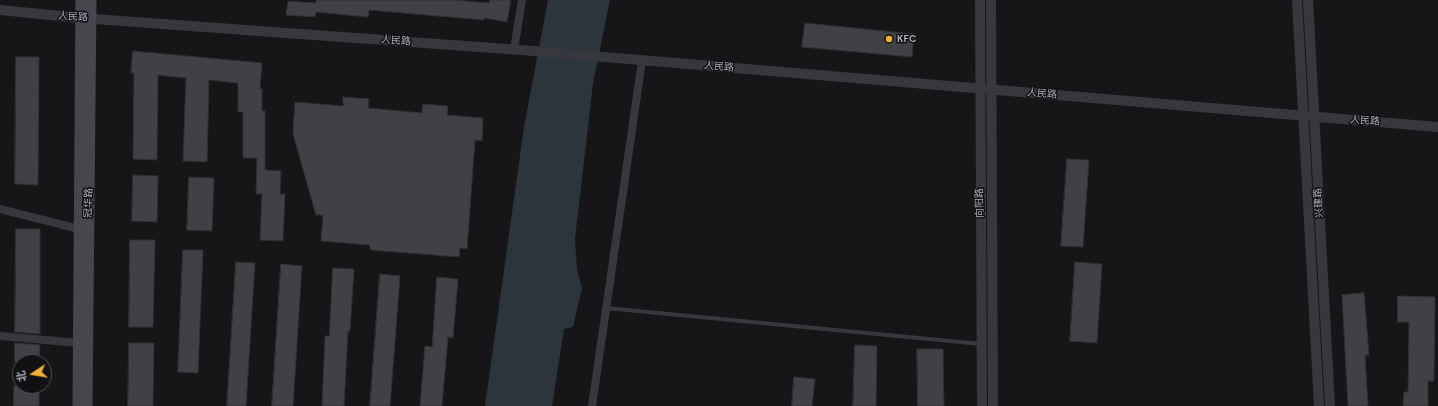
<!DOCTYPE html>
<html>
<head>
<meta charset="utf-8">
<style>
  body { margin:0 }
  #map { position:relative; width:1438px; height:406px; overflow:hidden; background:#161618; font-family:"DM Sans","Noto Sans SC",sans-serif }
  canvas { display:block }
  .north { position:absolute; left:12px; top:354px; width:40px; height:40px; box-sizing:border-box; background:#111113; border:1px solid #4d4f55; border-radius:50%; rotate:258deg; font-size:11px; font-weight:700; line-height:16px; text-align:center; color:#a8adb8 }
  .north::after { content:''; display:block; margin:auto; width:14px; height:18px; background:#f2b134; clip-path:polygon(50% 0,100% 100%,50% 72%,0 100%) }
</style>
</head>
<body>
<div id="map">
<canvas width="1438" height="406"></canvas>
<div class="north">北</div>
</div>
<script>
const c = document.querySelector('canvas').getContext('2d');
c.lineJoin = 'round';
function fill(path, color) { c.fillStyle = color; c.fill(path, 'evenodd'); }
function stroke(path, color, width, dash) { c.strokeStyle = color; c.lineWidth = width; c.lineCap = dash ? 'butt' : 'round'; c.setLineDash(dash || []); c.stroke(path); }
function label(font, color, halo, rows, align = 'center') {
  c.font = font + ' "DM Sans","Noto Sans SC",sans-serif'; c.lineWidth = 3; c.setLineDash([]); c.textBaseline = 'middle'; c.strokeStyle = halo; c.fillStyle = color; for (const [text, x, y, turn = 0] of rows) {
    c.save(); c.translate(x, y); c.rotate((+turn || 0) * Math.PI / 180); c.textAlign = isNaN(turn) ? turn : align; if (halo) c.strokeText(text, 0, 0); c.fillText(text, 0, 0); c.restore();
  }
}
const water = new Path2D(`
  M548 0H610L593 83 575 239 577 270 582 288 573 327 564 329 552 406H485L524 127Z`);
const building = new Path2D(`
  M316 0H454L489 3 490 0H511L507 22 484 18V20L369 10 368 17 316 12 315 17 286 15 288 1 316 3Z
  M805 23 914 34 912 57 802 47Z
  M133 51 262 63 260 89H262V111H265V170L281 171 280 194H285L283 241 260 240 262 194H256L257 158H243V112H238V83L209 80 207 162 183 161 186 78 158 75 157 160 133 159 134 73H131Z
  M16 57H39L38 185 15 184Z
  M343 97 369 99 368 108 422 113 423 104 448 106 447 115 483 118 482 141 475 140 467 249 460 248 459 257 370 250V245L321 241 323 215H316L293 134 295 102 343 106Z
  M1067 159 1089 160 1083 247 1061 246Z
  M133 175 158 176 157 222 132 221Z
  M189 177 214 178 212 231 187 230Z
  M16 229H40V334L15 332Z
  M130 240H155L153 327H129Z
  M183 250H203L198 373 178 372Z
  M236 262 255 263 246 406H227Z
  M1075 262 1102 264 1097 343 1070 341Z
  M281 264 302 266 293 406H272Z
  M333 268 354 269 350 331H348L344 406H322L325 336H329Z
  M380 274 400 276 390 406H370Z
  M437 277 458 279 453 338 448 337 442 406H420L425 346 432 347Z
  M1364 293 1369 355H1365L1368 406H1348L1342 295Z
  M1398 296 1435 297 1434 381H1428V406H1403L1404 392H1408L1409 322H1398Z
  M15 343 40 345 39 362H15Z
  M129 343H154L153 406H128Z
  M855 345 877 346 876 406H853Z
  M917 349H943L944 406H918Z
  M794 377 815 379 812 406H792Z
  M14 386H39V406H14Z`);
const service = new Path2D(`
  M606 308 981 344`);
const minor = new Path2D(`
  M514 50 522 0
  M0 209 79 229
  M0 336 79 343
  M592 406 642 61`);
const tertiary = new Path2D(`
  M980 0 982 406
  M991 0 993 406
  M1297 0 1319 406
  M1308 0 1330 406
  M0 10 80 18 521 50 1438 127`);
const secondary = new Path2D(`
  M78 406 81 0
  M87 406 91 0`);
const markers = [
  [889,39,4,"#f2b134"]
];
const streetNames = [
  ["人民路",73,17,4],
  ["人民路",396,41,4],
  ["人民路",719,67,5],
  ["人民路",1042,94,5],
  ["人民路",1365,121,4],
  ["冠华路",89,203,-89],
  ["向阳路",980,203,-91],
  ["兴建路",1319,203,-93]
];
const poiNames = [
  ["KFC",897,39]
];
fill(water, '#2c353c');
fill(building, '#404145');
stroke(building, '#303034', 1);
stroke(service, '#37383d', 4);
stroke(minor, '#37383d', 8);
stroke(tertiary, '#37383d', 10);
stroke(secondary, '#45474d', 11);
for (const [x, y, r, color] of markers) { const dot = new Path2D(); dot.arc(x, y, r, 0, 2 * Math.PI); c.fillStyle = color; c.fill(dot); stroke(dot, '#111113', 1.5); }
label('10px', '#a8adb8', '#111113', streetNames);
label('bold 10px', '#a8adb8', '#111113', poiNames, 'left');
</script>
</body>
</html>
